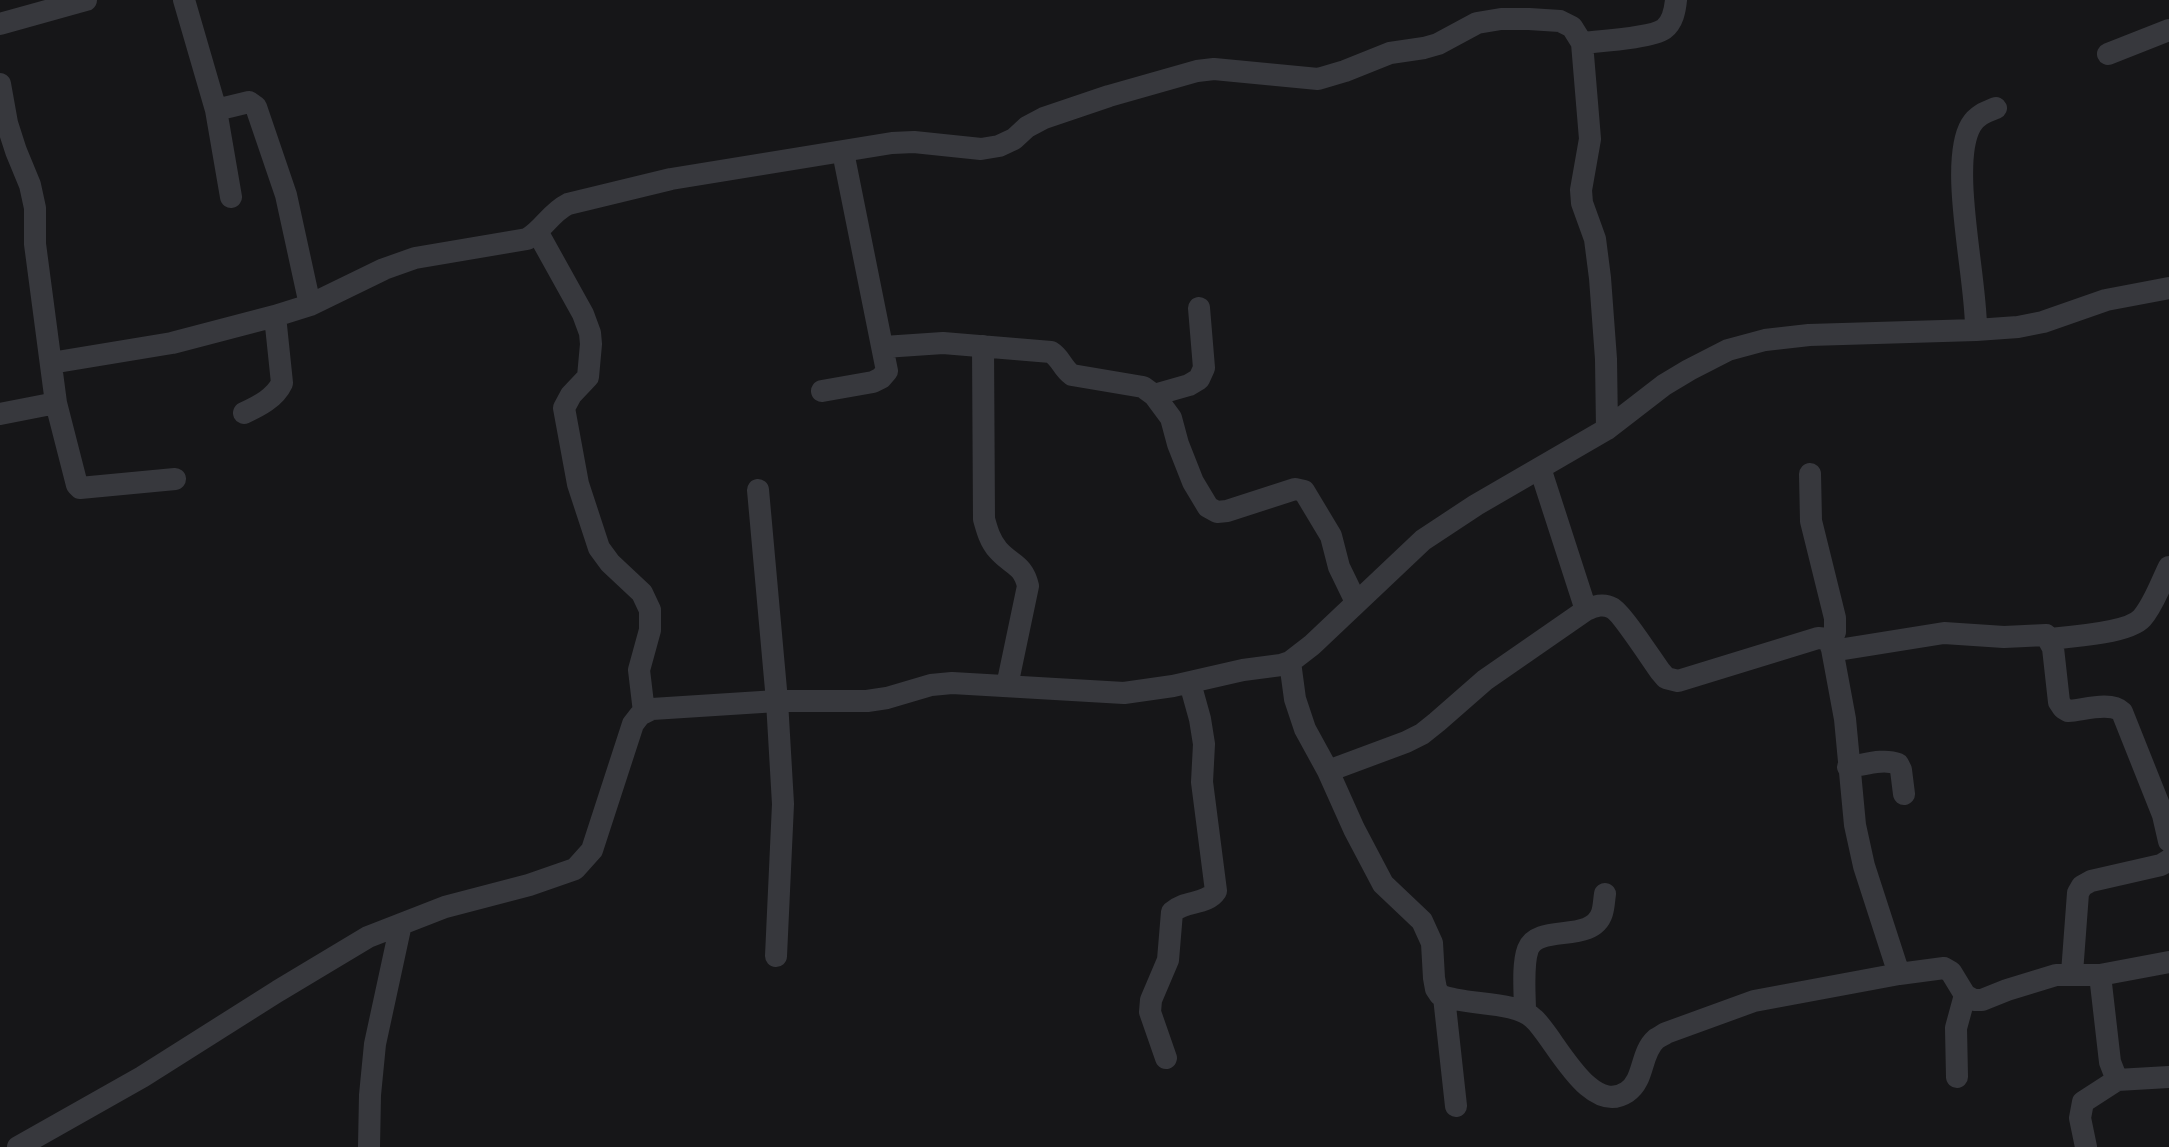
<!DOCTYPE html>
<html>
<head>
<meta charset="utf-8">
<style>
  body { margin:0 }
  canvas { display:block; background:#161618 }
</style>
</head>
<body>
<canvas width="2169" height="1147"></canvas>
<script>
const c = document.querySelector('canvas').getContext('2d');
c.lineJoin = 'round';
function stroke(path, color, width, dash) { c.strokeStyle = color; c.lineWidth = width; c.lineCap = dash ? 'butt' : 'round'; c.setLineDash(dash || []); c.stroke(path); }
const minor = new Path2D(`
  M184 0 216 110 231 197
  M0 24 86 0
  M1582 43C1599 41 1652 38 1664 29 1673 22 1675 10 1676 0
  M2108 54 2169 30
  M0 84 7 123 16 151 30 185 35 208V244L56 403 77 485 80 488 175 479
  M216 110 249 102 256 107 286 195 310 305
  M538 233 583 314 590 333 591 344 588 377 571 395 564 408 578 484 599 548 610 563 642 593 650 610V630L639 670 644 712
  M1976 330C1977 280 1948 164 1971 125 1977 115 1986 112 1996 108
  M983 346 984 519C987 530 990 541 998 550 1011 565 1023 564 1028 586L1007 686
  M884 347 943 343 1051 352C1061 358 1062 368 1072 375L1143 387 1154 395 1171 418 1178 444 1193 482 1208 507 1217 512 1227 511 1295 489 1304 491 1331 536 1339 567 1356 602
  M51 363 172 343 275 316
  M822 391 873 382 881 378 887 371 843 152
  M1154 395 1189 385 1199 379 1204 368 1199 308
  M244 413C259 406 275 398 282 383L275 316 310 305 384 269 415 258 527 239C544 229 550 213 568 204L671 179 892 143 914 142 981 149 999 146 1014 139 1027 127 1044 118 1109 96 1197 71 1214 69 1318 79 1345 71 1390 53 1424 48 1438 44 1477 23 1501 19H1529L1560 21 1572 27 1582 43 1590 139 1581 190 1582 203 1595 239 1600 278 1606 359 1607 429
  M0 414 56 403
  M1540 468 1586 610
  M1810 474 1811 521 1835 618V632L1830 643
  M758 490 777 701 783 804 776 956
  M2049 639C2070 637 2129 633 2142 618 2154 604 2161 583 2169 567
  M1832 649 1845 719 1855 825 1864 866 1899 974
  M1290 662 1295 699 1305 729 1328 771 1354 829 1383 884 1422 921 1432 943 1434 978 1436 989 1440 995C1465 1006 1515 1000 1534 1019 1555 1038 1589 1117 1627 1092 1645 1080 1640 1053 1656 1039 1659 1037 1663 1035 1666 1033L1754 1001 1899 974 1944 968 1951 972 1965 995 1974 1000H1982L2007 990 2056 975H2100L2169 962
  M1848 767C1864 765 1883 758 1898 764L1901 770 1904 794
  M1328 771 1406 742 1422 734 1437 722 1485 680 1586 610C1595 606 1603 603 1612 608 1621 612 1652 660 1660 671L1666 678 1678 681 1818 638 1828 639 1832 649 1838 650 1944 633 2004 637 2046 635 2053 648 2059 702 2063 708 2068 711C2084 710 2110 701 2122 712L2163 815 2169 841
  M2072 973 2078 893 2082 886 2091 881 2161 865 2169 860
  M1444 997 1456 1106
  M1525 1012C1525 994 1522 965 1528 949 1538 923 1592 944 1602 913 1604 907 1604 900 1605 894
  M1166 1058 1150 1012 1151 1000 1168 960 1172 912C1185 900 1207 905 1216 891L1202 782 1204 744 1200 719 1190 683
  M1957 1077 1956 1028 1965 995
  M2117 1080 2169 1077
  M18 1147 142 1077 278 991 368 937 445 907 529 885 575 869 592 850 633 724 640 715 652 709 777 701H867L887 698 931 685 952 683 1124 693 1173 686 1243 670 1281 665 1290 662 1312 645 1423 540 1476 505 1607 429 1664 385 1689 370 1728 350 1765 340 1809 335 1976 330 2018 327 2043 322 2106 300 2169 288
  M369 1147 370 1095 375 1044 401 924
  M2086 1147 2080 1118 2083 1102 2117 1080 2110 1062 2100 975`);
stroke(minor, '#37383d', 22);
</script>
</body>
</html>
